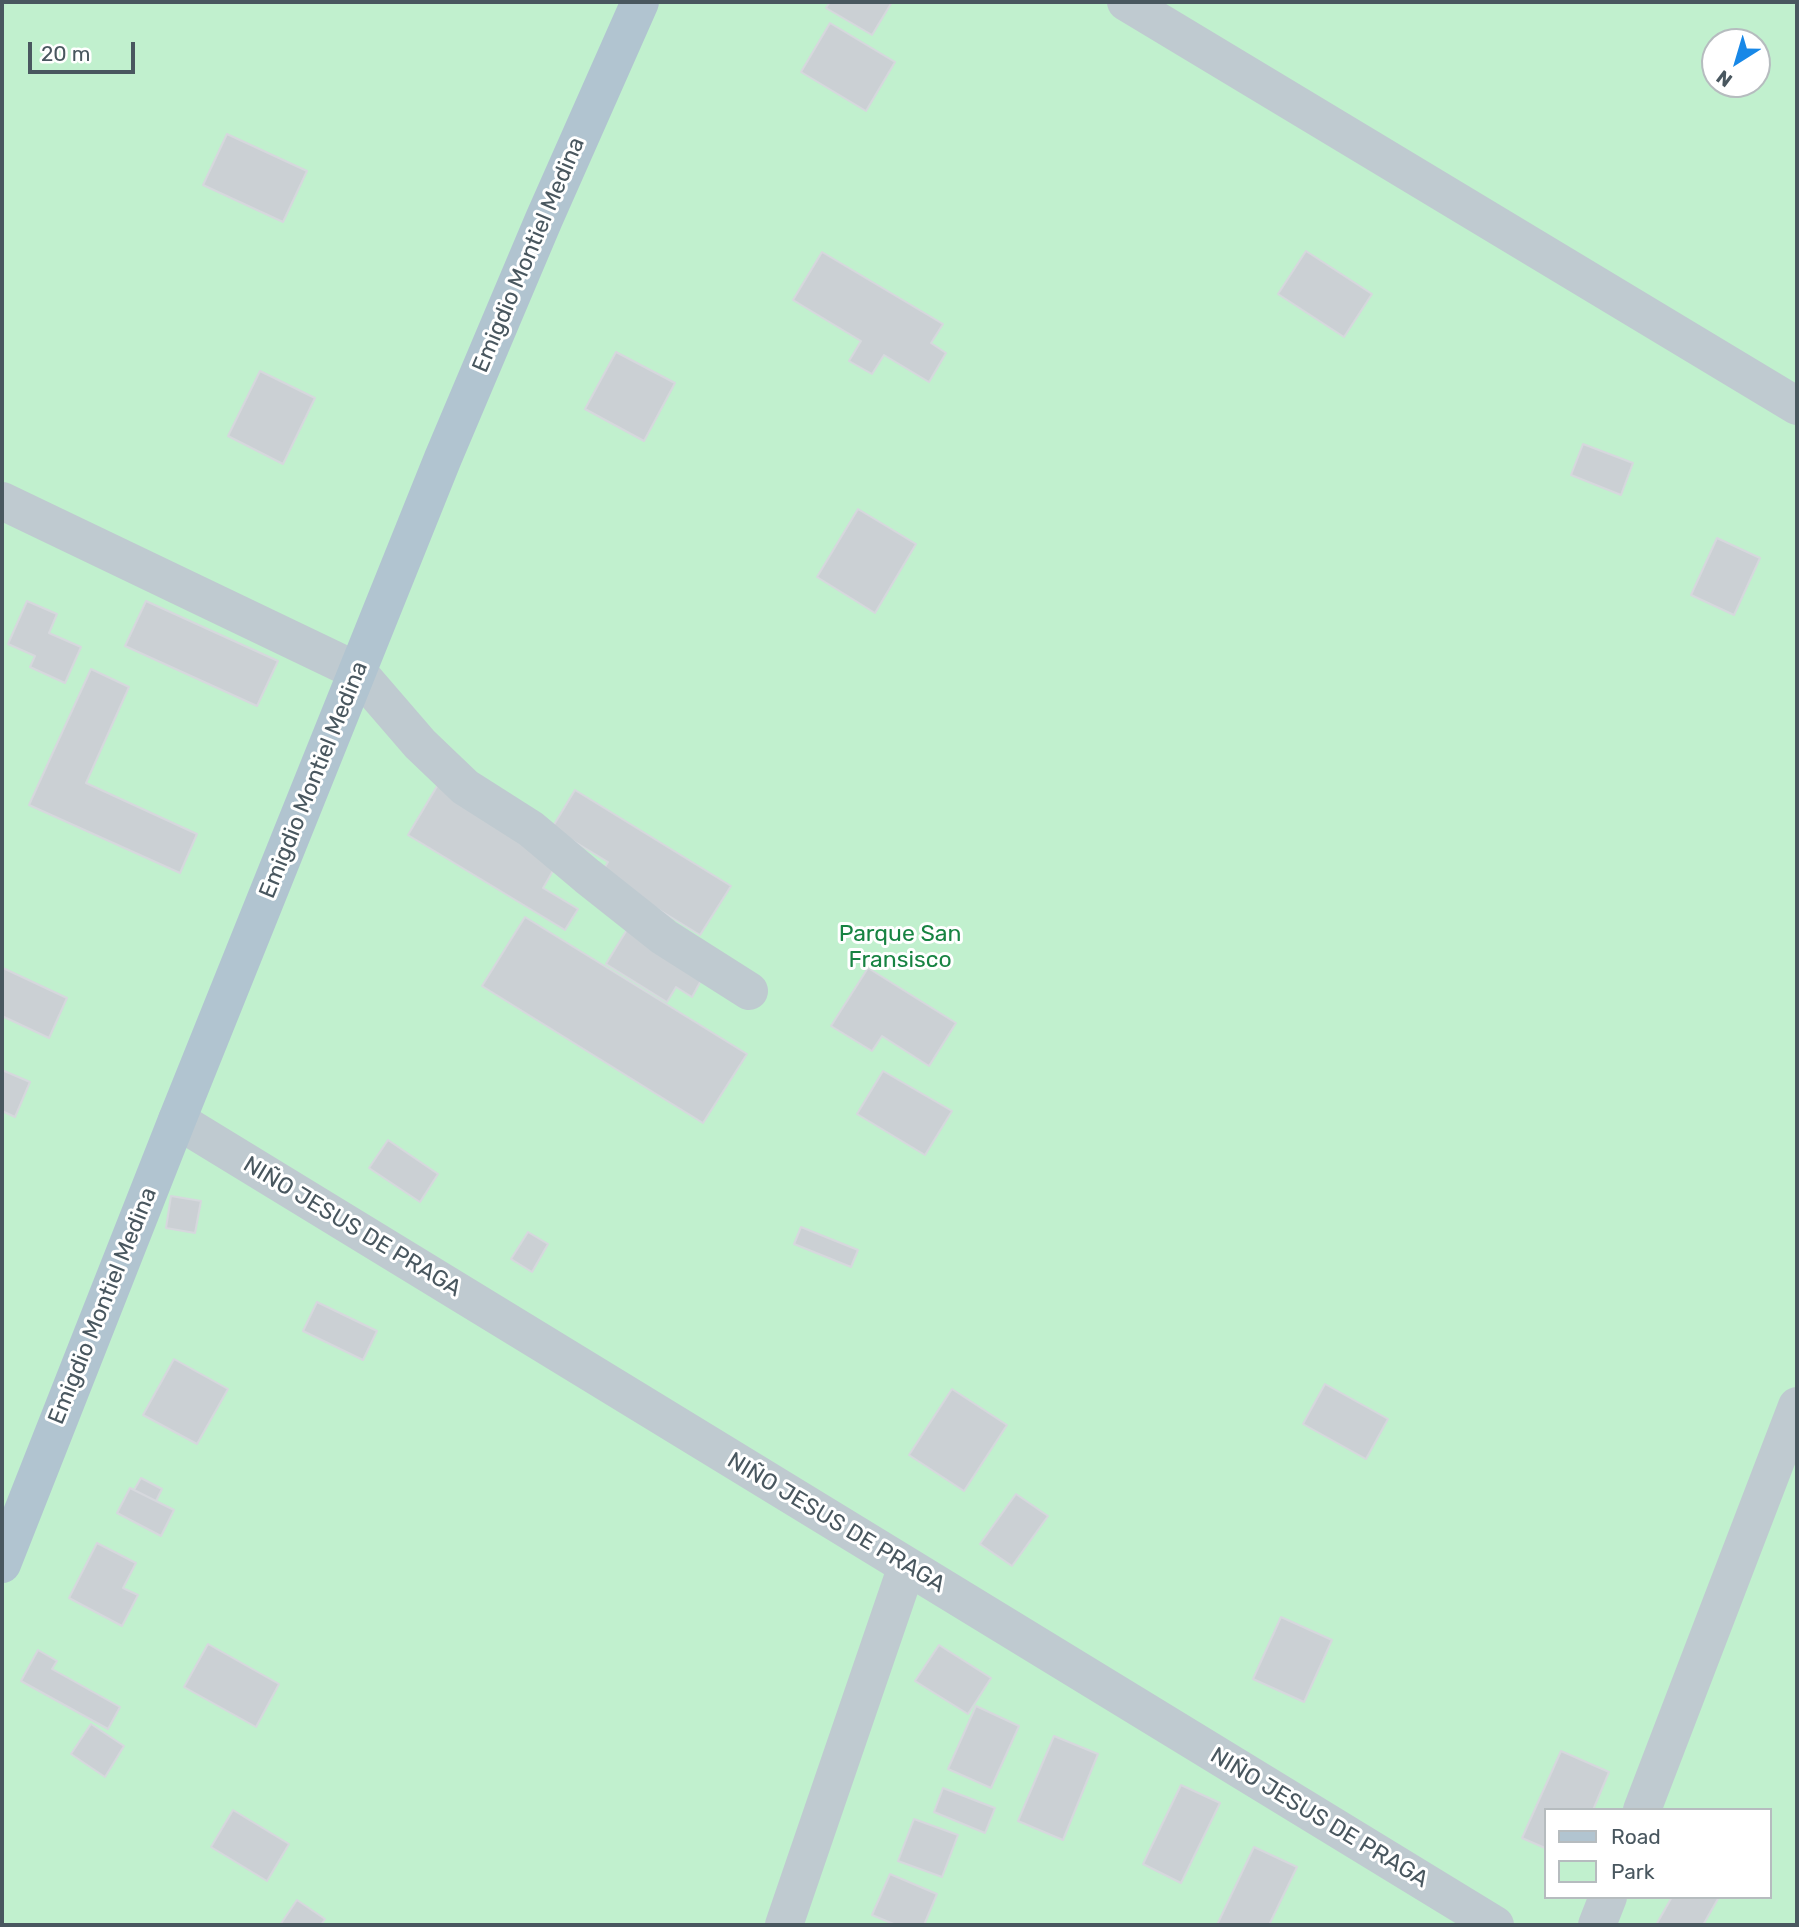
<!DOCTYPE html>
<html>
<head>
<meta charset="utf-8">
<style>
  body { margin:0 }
  #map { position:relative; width:1799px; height:1927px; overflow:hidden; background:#f4f2f2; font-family:Rubik,sans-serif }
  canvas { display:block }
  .frame { position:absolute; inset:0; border:4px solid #49575f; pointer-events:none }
  .legend { position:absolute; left:1544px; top:1808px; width:228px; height:91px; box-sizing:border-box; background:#fff; border:2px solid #b6bcbf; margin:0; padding:9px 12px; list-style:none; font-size:21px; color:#49575f }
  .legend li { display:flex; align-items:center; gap:14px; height:35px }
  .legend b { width:35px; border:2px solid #b6bcbf }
  .north { position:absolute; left:1701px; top:28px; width:70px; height:70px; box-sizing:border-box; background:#fff; border:2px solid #b6bcbf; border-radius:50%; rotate:217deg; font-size:19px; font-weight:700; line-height:28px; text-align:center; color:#49575f }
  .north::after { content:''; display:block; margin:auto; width:24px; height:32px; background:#1888e7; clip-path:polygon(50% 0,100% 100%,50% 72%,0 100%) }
  .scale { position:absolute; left:28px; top:42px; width:107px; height:32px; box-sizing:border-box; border:4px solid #49575f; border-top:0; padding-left:9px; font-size:21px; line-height:24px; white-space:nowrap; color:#49575f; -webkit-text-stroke:5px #fff; paint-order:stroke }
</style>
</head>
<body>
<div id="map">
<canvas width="1799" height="1927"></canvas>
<div class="frame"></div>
<ul class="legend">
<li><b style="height:9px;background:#b1c4d0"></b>Road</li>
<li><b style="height:19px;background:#c1f0ce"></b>Park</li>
</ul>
<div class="north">N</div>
<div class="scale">20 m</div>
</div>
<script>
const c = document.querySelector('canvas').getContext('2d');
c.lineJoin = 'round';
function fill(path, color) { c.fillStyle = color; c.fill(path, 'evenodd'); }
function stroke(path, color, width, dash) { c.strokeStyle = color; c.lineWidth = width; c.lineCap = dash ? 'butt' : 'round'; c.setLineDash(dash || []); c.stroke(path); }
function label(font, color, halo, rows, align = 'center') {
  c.font = font + ' Rubik,sans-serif'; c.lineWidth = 6; c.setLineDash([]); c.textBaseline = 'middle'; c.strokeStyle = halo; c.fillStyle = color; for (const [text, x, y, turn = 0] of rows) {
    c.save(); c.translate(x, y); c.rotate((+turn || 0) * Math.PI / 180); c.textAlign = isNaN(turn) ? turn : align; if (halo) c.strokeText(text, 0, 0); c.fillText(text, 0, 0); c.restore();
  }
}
const green = new Path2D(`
  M2 2H1797V1925H2ZM1715 42H1757V84H1715ZM1545 1810H1769V1897H1545Z`);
const building = new Path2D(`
  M830 2H892L872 35 826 8Z
  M830 23 895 62 866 111 801 72Z
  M227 134 307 171 283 222 203 185Z
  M1306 251 1372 294 1344 337 1278 294Z
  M822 252 943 324 931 343 946 353 929 382 884 355 872 374 849 361 861 341 793 300Z
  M616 352 675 383 644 441 585 409Z
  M260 371 315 398 283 464 228 436Z
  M1583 444 1633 463 1621 495 1571 475Z
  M858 509 916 544 875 613 817 577Z
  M1717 538 1760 558 1734 615 1691 595Z
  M27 601 57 614 49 633 81 647 65 683 30 667 35 656 8 644Z
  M146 601 278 661 257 706 125 646Z
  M91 669 129 687 86 783 197 834 180 873 29 805Z
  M439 783 561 857 543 888 578 909 565 930 408 835Z
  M575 790 731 886 700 935 601 874 608 862 552 828Z
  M525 917 747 1054 703 1123 482 986Z
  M628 928 704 975 692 997 676 987 667 1002 606 964Z
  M3 968 67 998 49 1038 2 1016Z
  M868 968 956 1023 929 1066 882 1036 872 1051 831 1026Z
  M2 1070 30 1082 15 1117 2 1111Z
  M883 1071 952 1111 925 1155 857 1114Z
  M388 1140 438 1174 420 1202 369 1168Z
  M171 1196 201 1201 195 1233 166 1228Z
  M801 1227 858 1250 851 1267 794 1244Z
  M528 1232 548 1244 532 1272 511 1259Z
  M317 1302 377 1331 363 1360 303 1331Z
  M174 1359 228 1389 197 1444 143 1415Z
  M1325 1384 1388 1419 1366 1459 1303 1424Z
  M952 1389 1007 1425 964 1491 909 1455Z
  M141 1478 162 1489 156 1501 134 1490Z
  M130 1488 174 1510 161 1536 117 1513Z
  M1016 1494 1048 1516 1012 1566 980 1544Z
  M97 1543 136 1563 123 1588 138 1595 122 1626 69 1598Z
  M1281 1617 1332 1640 1304 1702 1253 1679Z
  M208 1644 279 1684 256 1727 184 1687Z
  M939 1645 991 1678 968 1714 915 1681Z
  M38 1650 57 1661 52 1669 120 1707 108 1729 21 1681Z
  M976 1706 1019 1726 991 1788 948 1769Z
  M91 1724 124 1746 105 1777 71 1754Z
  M1054 1736 1098 1754 1063 1840 1018 1821Z
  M1561 1751 1609 1772 1593 1810H1545V1848L1522 1838Z
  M1181 1785 1220 1803 1181 1883 1143 1864Z
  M943 1788 995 1808 985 1833 934 1812Z
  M233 1810 289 1844 267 1881 211 1847Z
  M914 1819 958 1835 942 1877 898 1861Z
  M1254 1847 1297 1867 1269 1925H1217Z
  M890 1874 937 1894 924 1925H896L872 1915Z
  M1672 1897H1719L1703 1925H1656Z
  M297 1900 325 1919 321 1925H280Z`);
const minor = new Path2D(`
  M1126 2 1797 406
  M2 501 357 671 420 744 465 787 531 829 587 876 664 937 749 991
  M177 1120 1495 1925
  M1642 1810 1797 1406
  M784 1925 907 1566
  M1597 1925 1608 1897`);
const major = new Path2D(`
  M2 1564 177 1120 443 458 544 219 640 2`);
const streetNames = [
  ["Emigdio Montiel Medina",529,255,-67],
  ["Emigdio Montiel Medina",314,780,-68],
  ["NIÑO JESUS DE PRAGA",352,1227,31],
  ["Emigdio Montiel Medina",103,1306,-68],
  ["NIÑO JESUS DE PRAGA",836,1523,31],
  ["NIÑO JESUS DE PRAGA",1319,1818,31]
];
const parkNames = [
  ["Parque San",900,934],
  ["Fransisco",900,960]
];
fill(green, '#c1f0ce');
fill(building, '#cbd0d4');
stroke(building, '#d6d8dd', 2);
stroke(minor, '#bfcad0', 38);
stroke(major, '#b1c4d0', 38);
label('23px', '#49575f', '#fff', streetNames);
label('23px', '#178342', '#fff', parkNames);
</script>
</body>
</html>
